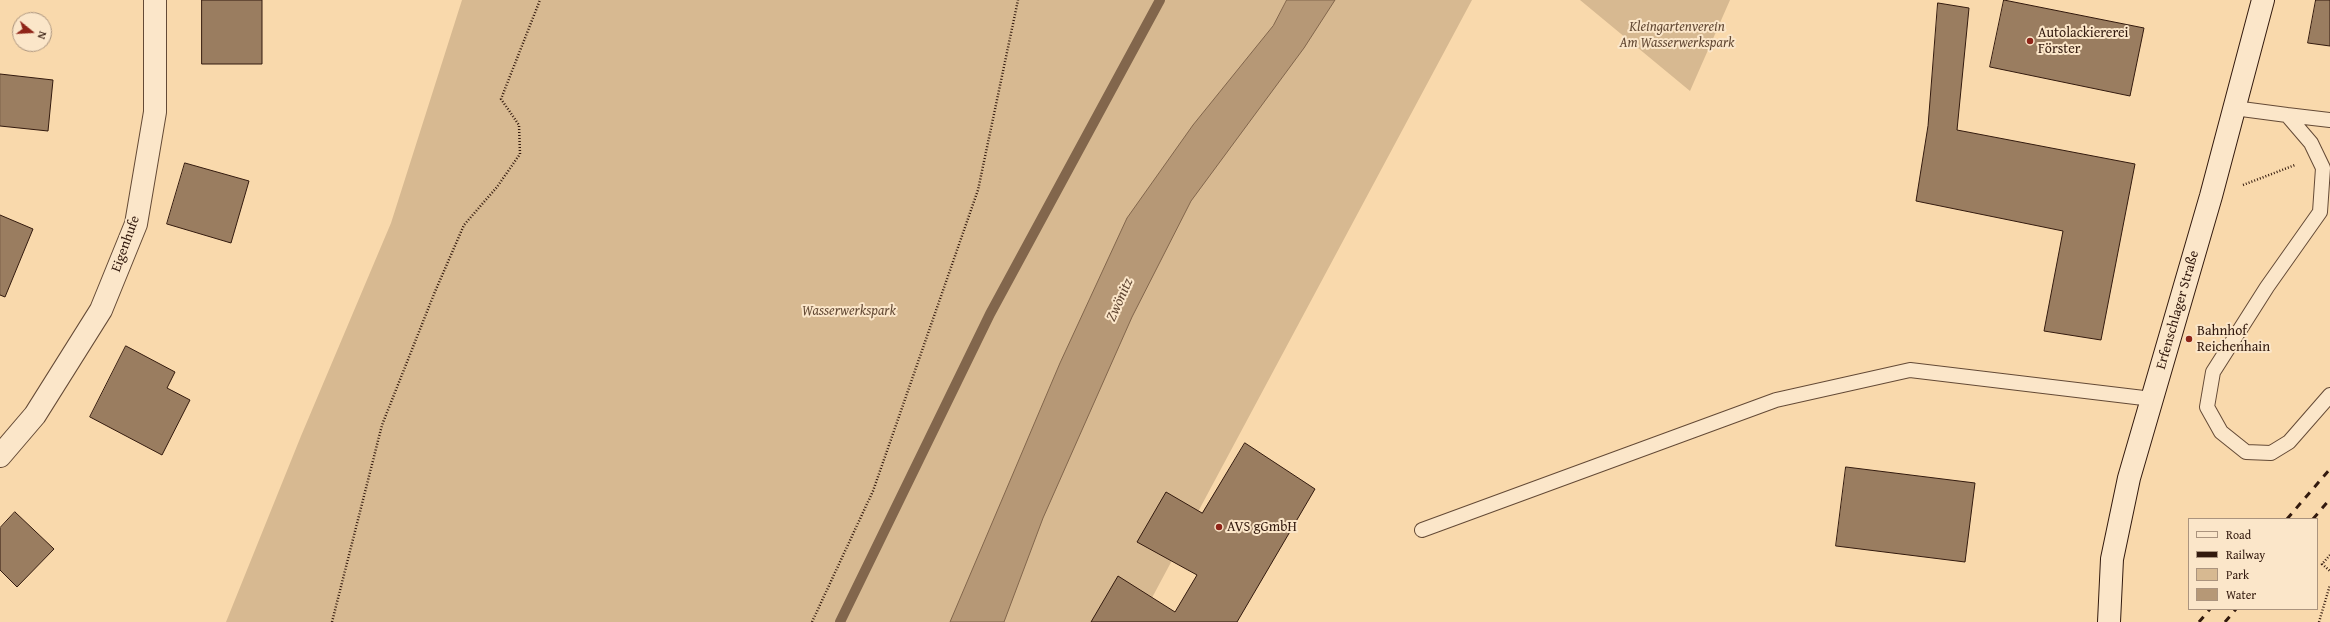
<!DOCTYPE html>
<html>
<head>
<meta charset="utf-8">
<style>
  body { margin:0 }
  #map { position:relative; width:2330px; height:622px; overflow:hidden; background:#f9d9ac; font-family:"Gentium Book Plus",serif }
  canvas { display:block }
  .legend { position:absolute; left:2188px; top:518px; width:130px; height:92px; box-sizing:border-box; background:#fbe6c9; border:1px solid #ab947e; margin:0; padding:5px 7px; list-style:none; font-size:12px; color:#331a0e }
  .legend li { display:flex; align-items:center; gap:8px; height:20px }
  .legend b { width:20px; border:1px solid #ab947e }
  .north { position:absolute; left:12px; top:12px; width:40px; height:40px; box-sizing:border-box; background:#fbe6c9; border:1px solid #ab947e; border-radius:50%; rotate:108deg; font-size:11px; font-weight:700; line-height:16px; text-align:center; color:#331a0e }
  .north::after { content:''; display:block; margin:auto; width:14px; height:18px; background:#8f2418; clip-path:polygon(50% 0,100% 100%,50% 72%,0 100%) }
</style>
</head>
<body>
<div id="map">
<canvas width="2330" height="622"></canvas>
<ul class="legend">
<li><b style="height:5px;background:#fbe6c9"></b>Road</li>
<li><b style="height:5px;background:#331a0e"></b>Railway</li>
<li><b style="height:11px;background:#d7b991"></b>Park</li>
<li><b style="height:11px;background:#b69876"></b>Water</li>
</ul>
<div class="north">N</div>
</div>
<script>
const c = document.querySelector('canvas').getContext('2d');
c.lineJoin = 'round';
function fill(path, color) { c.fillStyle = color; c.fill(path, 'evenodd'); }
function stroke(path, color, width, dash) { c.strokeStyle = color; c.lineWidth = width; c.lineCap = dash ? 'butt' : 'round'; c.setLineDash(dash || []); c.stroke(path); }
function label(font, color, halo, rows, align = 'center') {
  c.font = font + ' "Gentium Book Plus",serif'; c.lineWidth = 4; c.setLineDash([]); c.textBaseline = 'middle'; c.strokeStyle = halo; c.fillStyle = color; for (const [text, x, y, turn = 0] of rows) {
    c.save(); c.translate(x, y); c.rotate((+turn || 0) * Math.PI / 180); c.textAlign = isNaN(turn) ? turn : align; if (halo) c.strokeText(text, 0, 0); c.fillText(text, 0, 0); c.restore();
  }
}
const green = new Path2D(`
  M462 0H1472L1139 622H226L301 436 391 223Z
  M1580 0H1730L1690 91Z`);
const water = new Path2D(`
  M1287 0H1335L1304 48 1191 201 1132 317 1043 518 1004 622H950L1060 363 1127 218 1193 125 1273 26Z`);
const stream = new Path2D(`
  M840 622 990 314 1160 0`);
const building = new Path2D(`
  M202 0H262V64H202Z
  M2004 0 2144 28 2130 96 1990 67Z
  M2316 0H2330V46L2308 43Z
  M1938 3 1969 8 1957 130 2135 164 2101 340 2044 331 2063 231 1916 201 1928 126Z
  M0 74 53 80 48 131 0 126Z
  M185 163 249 181 231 243 167 224Z
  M0 215 33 229 5 297 0 295Z
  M126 346 175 372 167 388 190 400 162 455 90 417Z
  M1245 443 1315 489 1237 622H1091L1118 576 1175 612 1197 575 1137 542 1166 492 1202 513Z
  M1846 467 1975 483 1965 562 1836 546Z
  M15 512 54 549 17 587 0 570V528Z`);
const path = new Path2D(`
  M2243 185 2295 165
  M2330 555 2322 564 2330 571
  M332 622 382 425 434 294 464 225 497 187 520 154 519 125 501 99 540 0
  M812 622 873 491 978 190 1018 0
  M2319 622 2330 585`);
const service = new Path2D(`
  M2234 108 2287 115 2311 143 2323 168 2320 212 2267 287 2213 372 2207 407 2221 432 2246 452 2271 453 2289 442 2330 395
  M2287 115 2330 120
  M1422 530 1776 400 1910 370 2152 399`);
const minor = new Path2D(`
  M0 456 35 415 101 310 136 224 155 112V0`);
const secondary = new Path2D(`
  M2109 622 2112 559 2129 478 2211 196 2263 0`);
const rail = new Path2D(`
  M2287 519 2330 469
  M2313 519 2330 499
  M2199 622 2210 609
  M2225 622 2236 609`);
const markers = [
  [2030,41,4,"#8f2418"],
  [2189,339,4,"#8f2418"],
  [1219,527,4,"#8f2418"]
];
const parkNames = [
  ["Kleingartenverein",1677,27],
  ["Am Wasserwerkspark",1677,43],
  ["Wasserwerkspark",849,311]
];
const poiNames = [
  ["Autolackiererei",2038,33],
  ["Förster",2038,49],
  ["Bahnhof",2197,331],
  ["Reichenhain",2197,347],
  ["AVS gGmbH",1227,527]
];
const streetNames = [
  ["Eigenhufe",126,244,-70],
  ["Erfenschlager Straße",2178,310,-74]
];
const waterNames = [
  ["Zwönitz",1120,300,-66]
];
fill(green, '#d7b991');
fill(water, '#b69876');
stroke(water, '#82664c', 1);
stroke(stream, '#82664c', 10);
fill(building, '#9a7d60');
stroke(building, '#331a0e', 1);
stroke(service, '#644a36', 16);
stroke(minor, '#644a36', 24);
stroke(secondary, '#331a0e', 24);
stroke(path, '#331a0e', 2.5, [1, 2]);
stroke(service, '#fbe6c9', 14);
stroke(minor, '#fbe6c9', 22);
stroke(secondary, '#fbe6c9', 22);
stroke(rail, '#331a0e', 3, [7, 7]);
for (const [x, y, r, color] of markers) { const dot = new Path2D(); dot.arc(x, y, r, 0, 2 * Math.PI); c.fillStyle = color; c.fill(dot); stroke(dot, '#fbe6c9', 1.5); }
label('italic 14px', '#644a35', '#fbe6c9', parkNames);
label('14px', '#331a0e', '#fbe6c9', poiNames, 'left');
label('14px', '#331a0e', '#fbe6c9', streetNames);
label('italic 15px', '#614632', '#fbe6c9', waterNames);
</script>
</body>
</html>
